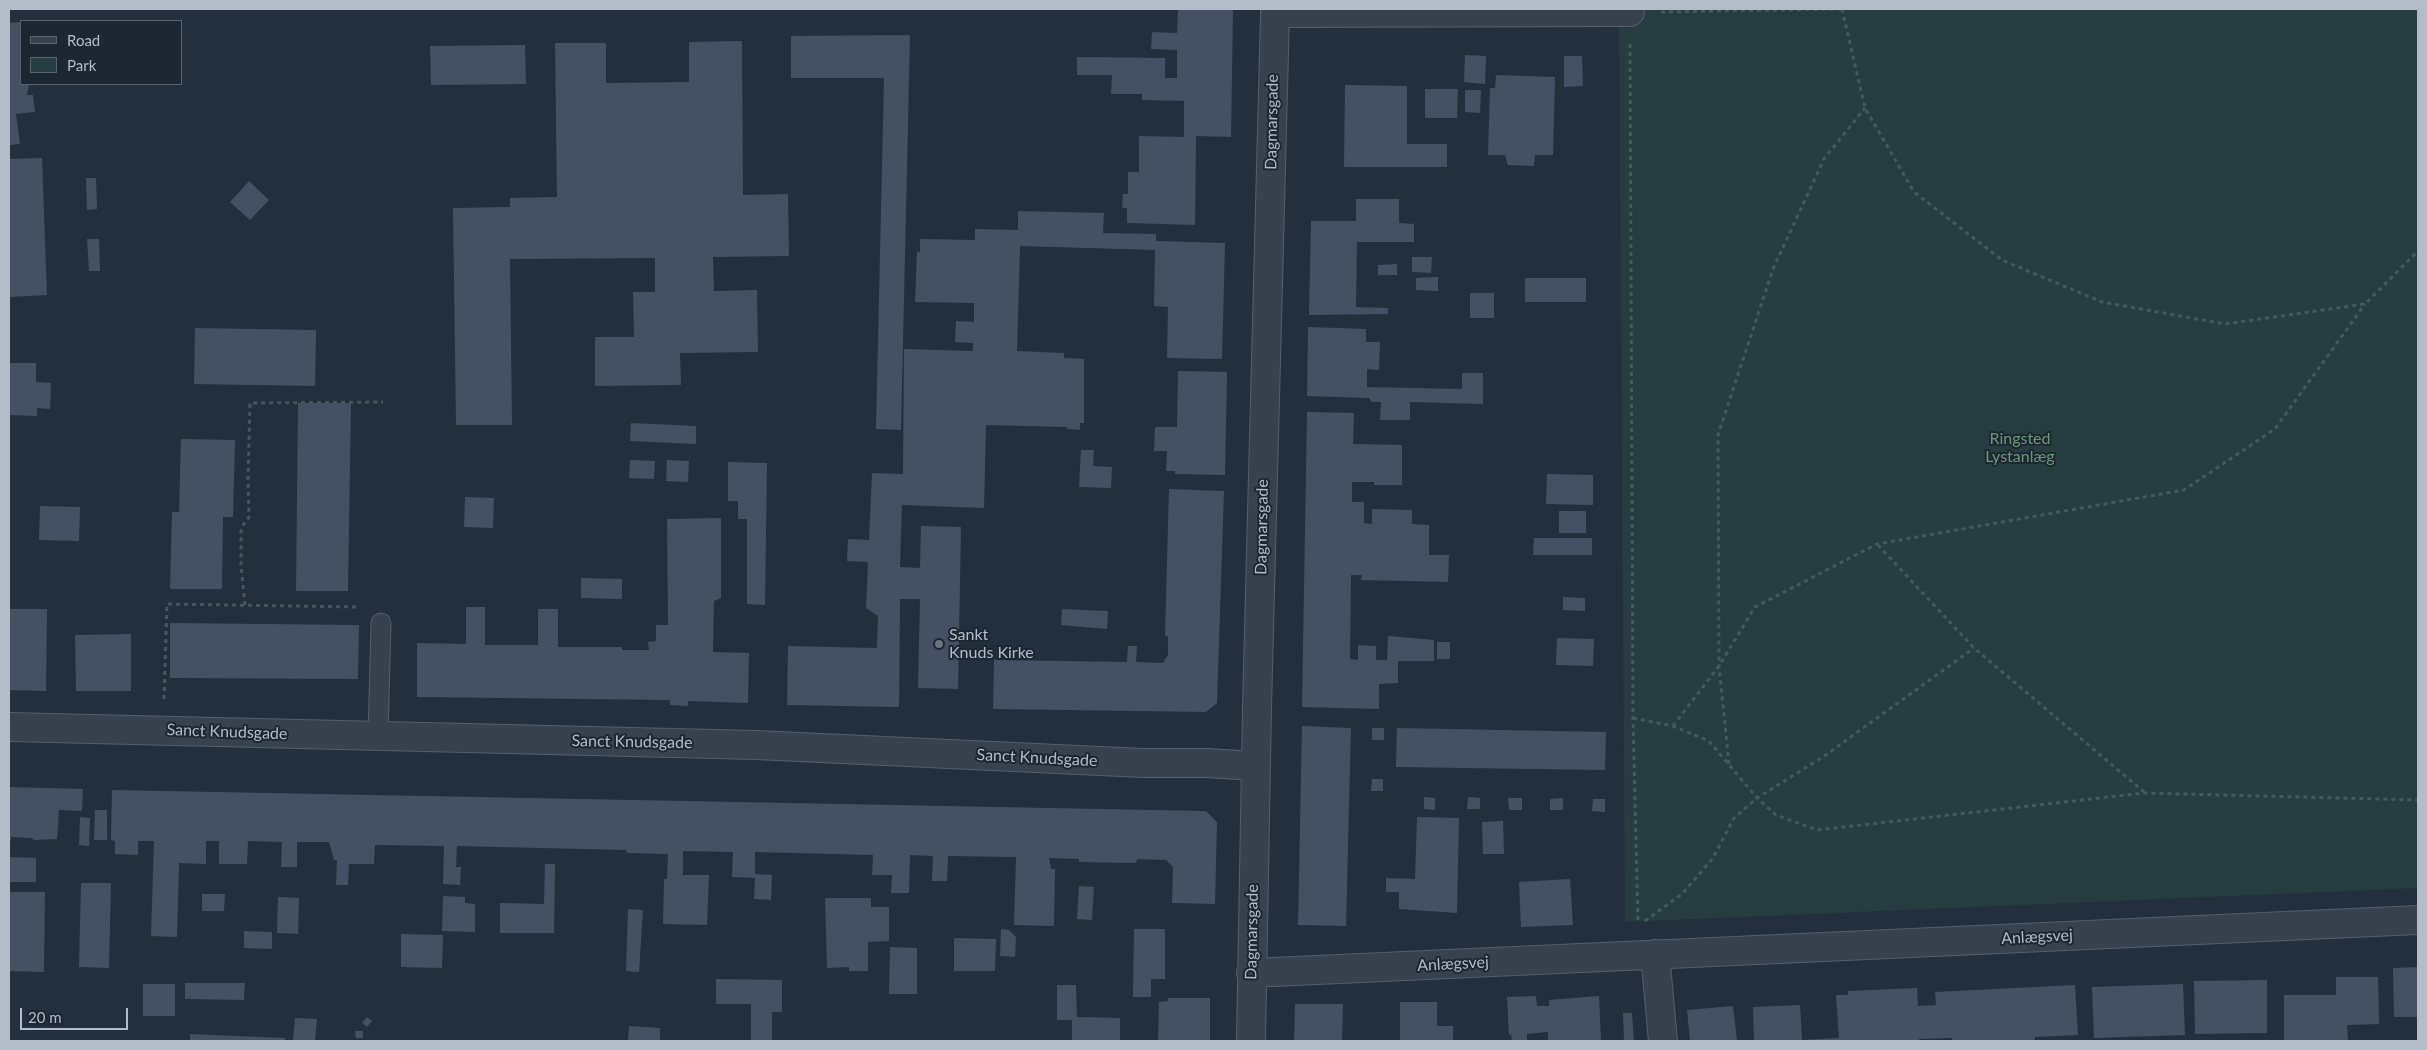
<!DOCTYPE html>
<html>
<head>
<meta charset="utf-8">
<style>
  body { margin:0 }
  #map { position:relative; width:2427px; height:1050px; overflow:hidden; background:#242f3e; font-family:Lato,sans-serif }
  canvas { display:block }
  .frame { position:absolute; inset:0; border:10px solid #b4bcc9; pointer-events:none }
  .legend { position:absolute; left:20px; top:20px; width:162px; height:65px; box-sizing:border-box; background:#1d2633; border:1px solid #59626f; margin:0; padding:6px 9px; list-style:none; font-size:15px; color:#b4bcc9 }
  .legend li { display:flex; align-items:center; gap:10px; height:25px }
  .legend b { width:25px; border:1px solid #59626f }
  .scale { position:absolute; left:20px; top:1008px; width:108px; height:22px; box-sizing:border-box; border:2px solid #b4bcc9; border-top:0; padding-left:6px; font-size:15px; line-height:18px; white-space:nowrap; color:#b4bcc9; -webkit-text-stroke:4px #1d2633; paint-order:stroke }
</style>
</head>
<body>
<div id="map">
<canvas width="2427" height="1050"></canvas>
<div class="frame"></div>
<ul class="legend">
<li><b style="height:6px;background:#38414e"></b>Road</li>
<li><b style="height:14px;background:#263c3f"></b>Park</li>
</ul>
<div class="scale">20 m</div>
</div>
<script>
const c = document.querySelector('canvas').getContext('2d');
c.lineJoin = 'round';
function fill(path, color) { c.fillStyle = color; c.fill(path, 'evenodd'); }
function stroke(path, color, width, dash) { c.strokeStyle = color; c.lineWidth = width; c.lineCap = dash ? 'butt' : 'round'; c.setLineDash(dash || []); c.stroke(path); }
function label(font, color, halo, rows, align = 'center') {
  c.font = font + ' Lato,sans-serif'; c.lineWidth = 4; c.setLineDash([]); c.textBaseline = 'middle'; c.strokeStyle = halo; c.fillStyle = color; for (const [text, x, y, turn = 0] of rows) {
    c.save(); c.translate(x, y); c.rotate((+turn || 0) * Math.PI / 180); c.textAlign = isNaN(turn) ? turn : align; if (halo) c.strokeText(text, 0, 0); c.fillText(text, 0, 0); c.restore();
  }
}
const green = new Path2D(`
  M1619 9H2418V888L1625 922Z`);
const building = new Path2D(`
  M1178 9H1233L1231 137 1196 136 1195 225 1127 223V208H1122L1123 194H1128V172H1139V136L1184 137V101L1142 100V94H1111L1112 75H1077V57L1165 58V78H1177V50L1151 49 1152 32 1177 33Z
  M21 22V84H29L27 95H33L35 112 16 114 20 144 9 145V23Z
  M910 35 901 430 876 429 884 78H791V36Z
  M742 41 743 195 788 194 789 256 713 257 714 291 757 290 758 352 680 353 681 385 595 386V337H634L633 292H655V258L510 259 512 425H456L453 208 510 207V198L557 197 555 43H606V83L689 82V42Z
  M525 45 526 84 431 85 430 46Z
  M1465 55 1486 56 1485 84 1464 82Z
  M1564 56H1582L1583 86 1564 87Z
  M1496 75 1555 77 1553 155H1535L1534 166 1508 165 1505 155H1488L1490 88H1495Z
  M1345 85 1407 86V144H1447V167H1344Z
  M1425 89H1458L1457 118H1425Z
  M1465 90H1481L1480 113 1465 112Z
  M42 158 47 295 9 297V159Z
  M86 178H96L97 209 87 210Z
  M249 181 269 200 250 220 230 202Z
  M1356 199H1399V223L1414 224V242H1357L1356 307 1388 308V314L1309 315 1311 221H1356Z
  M1018 211 1104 213 1103 233 1156 234V241L1225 243 1222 359 1167 358 1168 307 1154 306 1155 250 1020 246 1017 351 1064 353V358L1084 359V423H1080V430L1067 429V427L986 425 984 508 902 505 900 567 920 568 921 526 961 527 958 689 918 688 920 599H900L899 707 787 705 788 646 877 648 878 616 866 608 868 562 847 561 848 539 869 540 872 473 903 474 904 349 973 351V343L955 342 956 321 974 322V303L915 302 917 252H920V239L975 240V229L1018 230Z
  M87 239H99L100 271H89Z
  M1412 257H1432L1431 273 1412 272Z
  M1397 264V275H1378V265Z
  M1438 277V291L1416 290V278Z
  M1525 278H1586V302H1525Z
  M1470 293H1494V318H1470Z
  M1308 327 1366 329V342H1380L1379 370 1367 369V387L1462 389V373H1483V404L1410 402V420H1380L1381 402H1372L1369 398 1307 396Z
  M195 328 316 330 315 386 194 384Z
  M9 363H36V382L51 383 50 409 37 408V416L9 415Z
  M1178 371 1227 372 1225 475 1175 474V471H1166L1167 451H1154L1155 427H1177Z
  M298 403H351L348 591H296Z
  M1307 412 1354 413 1353 444 1402 445V485H1374V482H1352V502H1364V523L1372 524V509L1412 510V524L1429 525V555H1449L1448 582 1361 580 1362 575H1351L1350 659 1358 660V645L1376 646V660H1387L1388 636 1434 640V661H1398V683L1379 684V709L1302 707Z
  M631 423 696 426V444L630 441Z
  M181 439 235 440 233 517H223L222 589H170L172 512H179Z
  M1081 450H1094L1093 466 1112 467 1111 488 1079 487Z
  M630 460 655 461 654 479 629 478Z
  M667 460 689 461 688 482 666 481Z
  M728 462 767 463 765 605 747 604V519H738V501H728Z
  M1547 474 1593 475V505L1546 504Z
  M1169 489 1224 491 1217 703 1206 712 993 709 994 660 1127 662 1128 646H1137L1136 662 1163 663 1168 655V636H1165Z
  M465 497 494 498 493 528 464 527Z
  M40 506 80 507 79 541 39 540Z
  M1559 511H1586V533H1559Z
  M721 518V598L714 601 713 652 749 653 748 703 688 701V706L670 705V700L417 697V643L466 644V607H485V645H538V609H558V647H622V650H649L648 642 656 641V625H668L667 519Z
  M1534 538H1592V555H1533Z
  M581 578 622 579V599L581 598Z
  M1563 597 1585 598V611L1563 610Z
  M9 609H47L46 691 9 690Z
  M1062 609 1108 611 1107 629 1061 625Z
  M170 623 359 625 358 679 170 678Z
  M131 634V691H76L75 635Z
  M1557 638 1594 639 1593 666 1556 665Z
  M1437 642H1450V659H1437Z
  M1302 726 1351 728 1346 926 1298 925Z
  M1372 728H1384V740H1372Z
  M1397 728 1606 732 1605 770 1396 767Z
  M1372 779H1383V791H1371Z
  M9 787 83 789 82 811 59 810 57 839 34 840 32 838 11 837V841H9Z
  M112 790 1206 811 1217 822 1215 904 1172 903 1173 867 1166 860 1137 859 1136 863 1079 862V859L1049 858 1051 869H1055L1054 926 1014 925 1016 857 948 856 947 881H932L933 856 910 855 909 893H891L892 875H872L873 855 755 852V874L772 875 771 900 754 899 755 878 732 877 733 852 683 851V875H709L707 925 663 924 664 879H667L668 854 627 853 626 850 457 846 456 867H461L460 885 443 884 444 846 375 845 374 864H349L348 885H336L337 860H334L329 842H297V867H281L282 842 248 841 247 864H219V841H206V864L179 863 177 937 151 936 154 841H138V855L115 854V841L111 840Z
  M1424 797 1435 798V810L1424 809Z
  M1468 797 1480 798V809H1467Z
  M1508 798H1522V810H1509Z
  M1563 798V810H1550V799Z
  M1593 799H1605V812L1592 811Z
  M95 810H107V840H94Z
  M80 817 90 818 89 846 79 845Z
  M1417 817 1459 818 1457 913 1399 909V892H1386V878L1415 879Z
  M1503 821 1504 854H1483L1482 822Z
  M9 857 36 858V882H9Z
  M545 864H555L554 933H500V903L544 904Z
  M1570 879 1573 925 1521 927 1519 882Z
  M81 883H111L109 968 79 967Z
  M1079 886 1094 887 1092 920 1077 919Z
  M9 892H45L44 972 9 971Z
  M202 894H225L224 911H202Z
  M443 896 465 897V903L475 904V932L442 931Z
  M278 897 299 898 298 934 277 933Z
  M825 898H871V907H889V941L868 942V971H849V967L827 968Z
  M628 909 643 910 639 972 626 971Z
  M1001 929 1009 930 1016 937 1015 957 1000 956Z
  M1134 929H1165V979H1151V997H1133Z
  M244 931 272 932V949L244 948Z
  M401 934 443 935 442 968 401 967Z
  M954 938 996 939 995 971H954Z
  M890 947 917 948V994H889Z
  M2418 967V1017H2394L2393 968Z
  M2336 977H2378L2379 1024 2347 1025 2348 1041H2284V995H2336Z
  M716 979 782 980V1012H772V1041H751V1004H716Z
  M2267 980V1033L2195 1034 2194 981Z
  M185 983H245L244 1000 185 999Z
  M143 984H175V1016H143Z
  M2183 984 2185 1035 2094 1038 2092 987Z
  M1057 985H1076L1077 1017 1120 1018V1041H1072V1020H1057Z
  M2075 985 2078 1035 2035 1037V1041H1952V1038L1919 1039V1041H1754L1753 1007 1800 1005 1802 1040 1839 1038 1836 995H1848V991L1917 988 1918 1006 1936 1005 1935 992Z
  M1536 996 1537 1006H1549V1000L1599 996 1601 1040 1548 1041V1032L1527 1034V1041H1512L1511 1034 1509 1035 1507 997Z
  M1168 998H1210V1041H1158L1159 1002 1168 1001Z
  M1400 1002H1437V1026H1453V1041H1400Z
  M1295 1004H1343L1342 1041H1294Z
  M1733 1006 1737 1041H1690L1687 1010Z
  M1623 1013H1632L1634 1041H1624Z
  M367 1017 372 1021 367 1027 362 1023Z
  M295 1018 317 1019 315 1041H293Z
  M629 1026 660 1028V1041H628Z
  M355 1031H363V1038H356Z
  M190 1034 285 1038V1041H190Z`);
const path = new Path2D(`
  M1842 9 1865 108 1914 192 2002 260 2102 302 2225 324 2365 304 2418 251
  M1661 12 1842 9
  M1630 44 1633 718 1638 923
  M1878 545 1974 648 2144 792
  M245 605 241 565V528L249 517 248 479 250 403 383 402
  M164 699 167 604 358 607
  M1633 718 1673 726 1709 741 1757 798 1776 815 1817 830 2144 793 2418 800
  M1673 726 1719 666 1755 607 1877 544 2184 490 2275 429 2365 304
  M1729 764 1719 666 1718 435 1773 269 1824 159 1865 108
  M1645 921 1682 894 1713 858 1734 818 1757 798 1823 757 1974 648`);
const service = new Path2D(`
  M378 736 381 623`);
const minor = new Path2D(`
  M1275 9V13L1630 12
  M1655 954 1663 1041
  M1251 973 2418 920
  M1251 1041 1257 707 1275 13`);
const tertiary = new Path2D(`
  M9 727 756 745 1143 763H1207L1256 766`);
const markers = [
  [939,644,5,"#6b7280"]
];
const streetNames = [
  ["Dagmarsgade",1272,122,-89],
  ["Dagmarsgade",1262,527,-89],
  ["Sanct Knudsgade",227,732,2],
  ["Sanct Knudsgade",632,742,1],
  ["Sanct Knudsgade",1037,758,3],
  ["Dagmarsgade",1252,932,-89],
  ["Anlægsvej",2037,937,-3],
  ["Anlægsvej",1453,964,-3]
];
const parkNames = [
  ["Ringsted",2020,439],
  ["Lystanlæg",2020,457]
];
const poiNames = [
  ["Sankt",949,635],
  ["Knuds Kirke",949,653]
];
fill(green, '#263c3f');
fill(building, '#455162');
stroke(service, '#565f6c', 21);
stroke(minor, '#565f6c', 30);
stroke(tertiary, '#565f6c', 30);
stroke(path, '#44595c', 3, [4, 4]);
stroke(service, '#38414e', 19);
stroke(minor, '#38414e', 28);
stroke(tertiary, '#38414e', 28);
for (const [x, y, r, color] of markers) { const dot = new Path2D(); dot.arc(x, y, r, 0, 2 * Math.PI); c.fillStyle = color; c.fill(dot); stroke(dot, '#1d2633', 2); }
label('16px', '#b4bcc9', '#1d2633', streetNames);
label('16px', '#6b9a76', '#1d2633', parkNames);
label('16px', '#b4bcc9', '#1d2633', poiNames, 'left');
</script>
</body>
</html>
